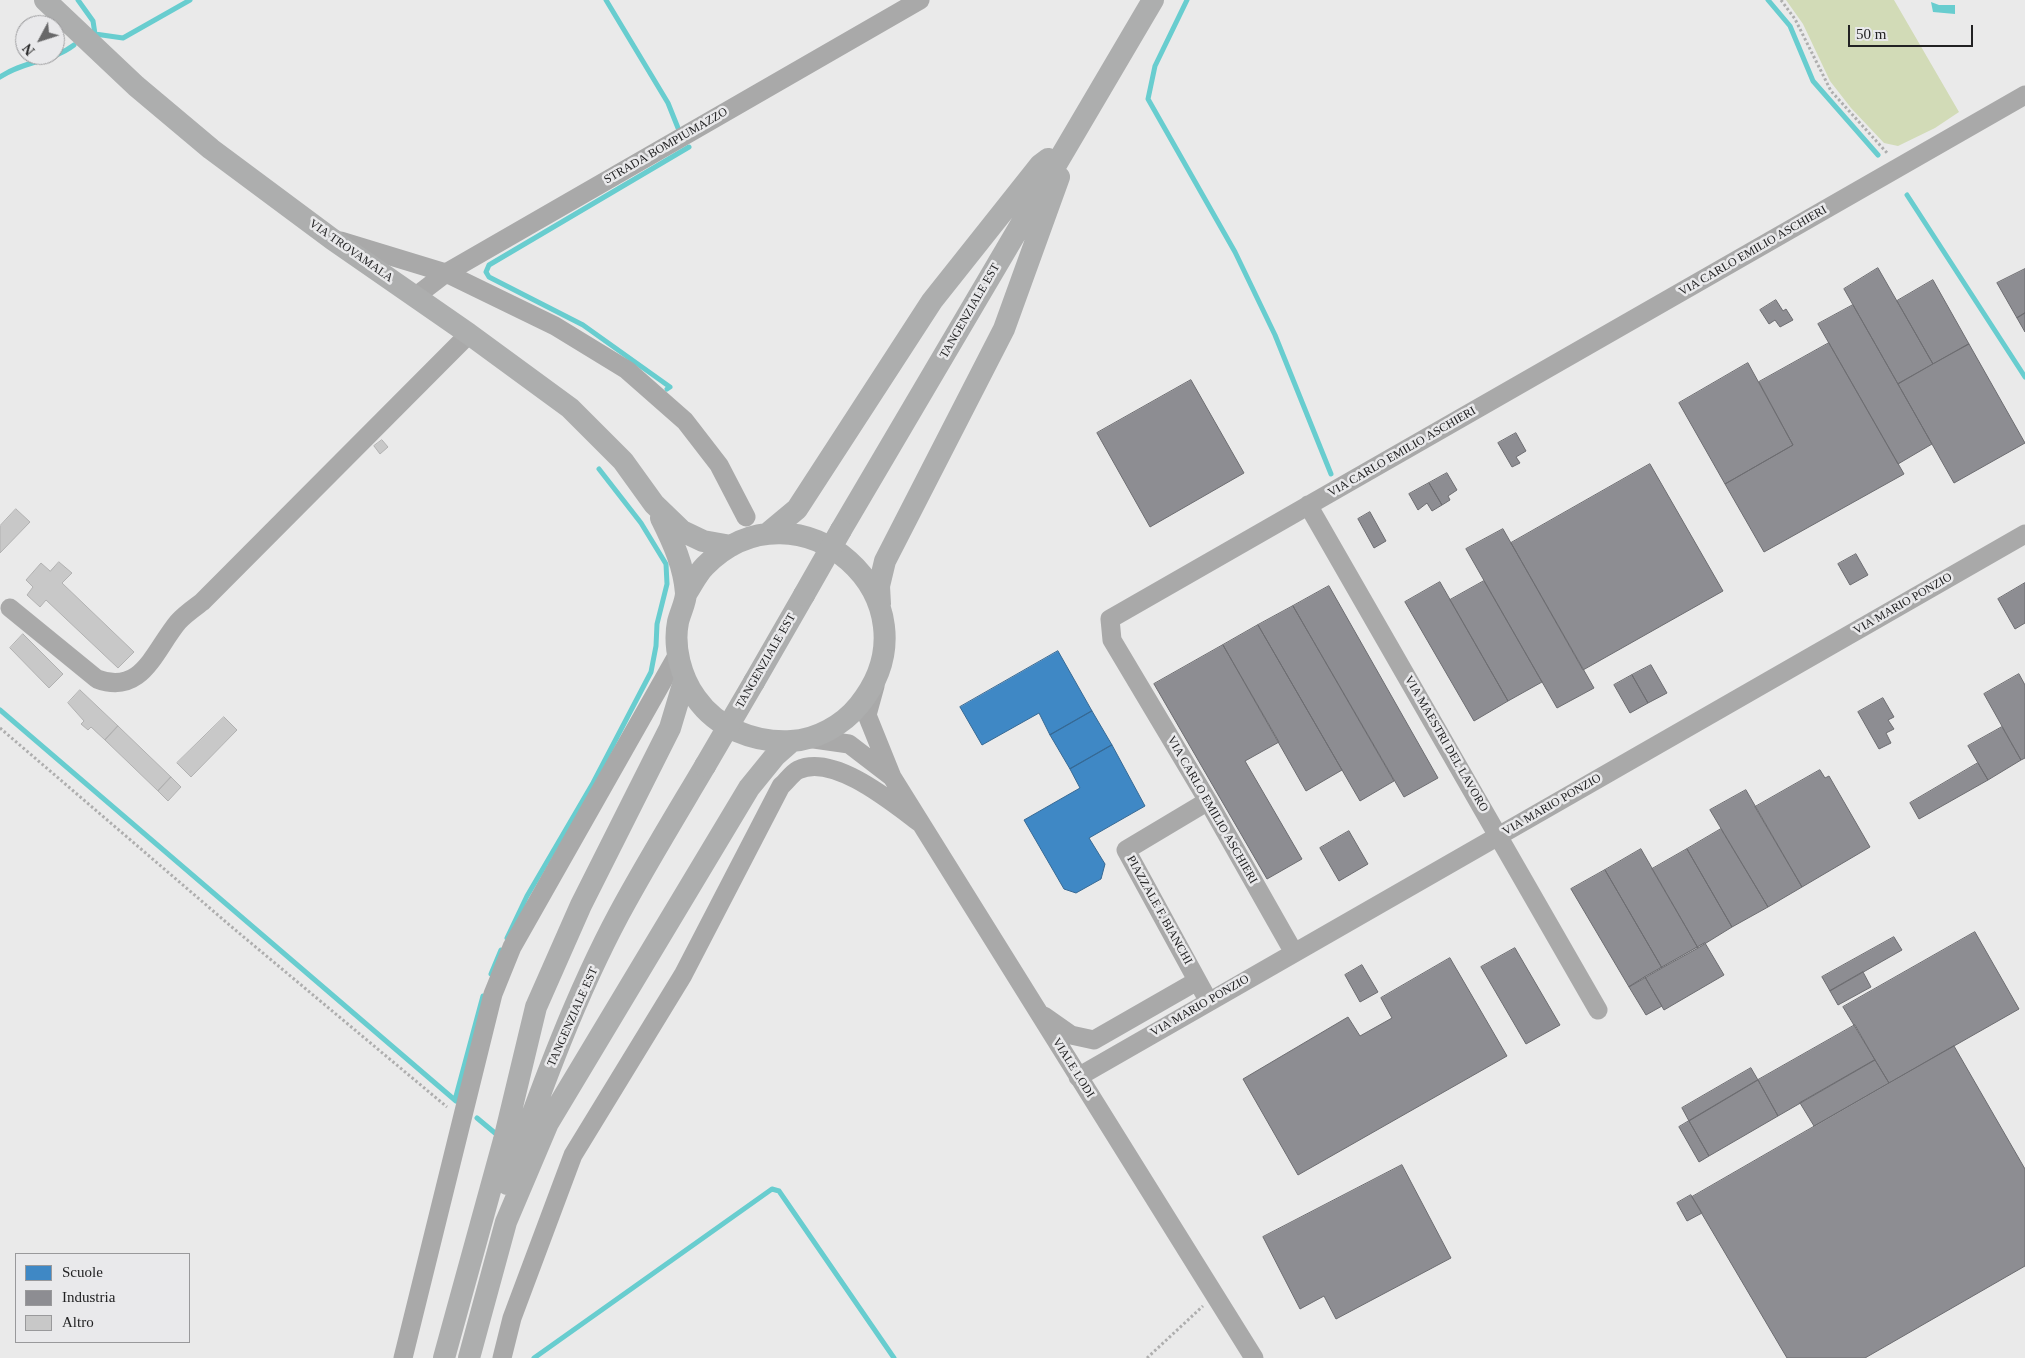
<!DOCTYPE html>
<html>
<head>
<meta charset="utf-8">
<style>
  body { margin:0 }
  #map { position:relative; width:2025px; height:1358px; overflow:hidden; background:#eaeaea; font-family:"Times New Roman",serif }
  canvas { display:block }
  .legend { position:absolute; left:15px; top:1253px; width:175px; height:90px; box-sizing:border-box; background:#e9e9eb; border:1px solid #99999b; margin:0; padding:6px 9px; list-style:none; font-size:15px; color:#222223 }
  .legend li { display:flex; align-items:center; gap:10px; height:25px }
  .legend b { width:25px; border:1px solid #99999b }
  .north { position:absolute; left:15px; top:15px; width:50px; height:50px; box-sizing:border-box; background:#e9e9eb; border:1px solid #99999b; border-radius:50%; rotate:230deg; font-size:14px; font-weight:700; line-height:20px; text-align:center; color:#222223 }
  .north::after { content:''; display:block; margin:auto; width:18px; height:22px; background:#686869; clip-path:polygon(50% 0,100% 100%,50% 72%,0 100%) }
  .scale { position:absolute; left:1848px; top:25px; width:125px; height:22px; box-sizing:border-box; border:2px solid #222223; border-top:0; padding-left:6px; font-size:15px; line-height:18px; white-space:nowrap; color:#222223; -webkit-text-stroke:4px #e9e9eb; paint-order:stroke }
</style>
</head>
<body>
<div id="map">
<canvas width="2025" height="1358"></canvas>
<ul class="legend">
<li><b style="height:14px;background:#3f88c5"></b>Scuole</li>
<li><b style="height:14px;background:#8d8d92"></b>Industria</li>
<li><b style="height:14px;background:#c8c8c8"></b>Altro</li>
</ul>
<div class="north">N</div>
<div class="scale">50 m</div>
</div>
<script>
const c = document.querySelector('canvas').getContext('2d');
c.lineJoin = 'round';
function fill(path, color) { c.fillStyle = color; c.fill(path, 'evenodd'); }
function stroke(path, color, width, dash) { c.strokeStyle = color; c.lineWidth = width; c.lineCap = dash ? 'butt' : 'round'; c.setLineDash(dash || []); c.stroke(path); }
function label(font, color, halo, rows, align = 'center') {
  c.font = font + ' "Times New Roman",serif'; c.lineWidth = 5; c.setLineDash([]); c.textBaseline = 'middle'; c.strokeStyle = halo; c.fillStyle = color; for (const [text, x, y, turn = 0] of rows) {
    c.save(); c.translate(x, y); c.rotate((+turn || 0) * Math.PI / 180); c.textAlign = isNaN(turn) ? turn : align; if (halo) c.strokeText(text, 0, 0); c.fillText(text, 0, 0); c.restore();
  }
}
const green = new Path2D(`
  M1786 0H1894L1959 112 1935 128 1898 146 1884 143 1851 108 1830 81 1803 24Z`);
const water = new Path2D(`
  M1931 2 1939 5H1955V14L1933 12Z`);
const schools = new Path2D(`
  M1058 651 1092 711 1050 735 1039 713 982 745 960 707Z
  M1092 711 1112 745 1070 769 1050 735Z
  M1112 745 1145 806 1089 838 1105 864 1101 879 1076 893 1064 889 1024 820 1080 788 1070 769Z`);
const industry = new Path2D(`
  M1878 268 1933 364 1898 384 1844 289Z
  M2025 269V313L2017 318 1997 283Z
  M1933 280 1969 344 1933 364 1897 301Z
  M1776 300 1783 311 1786 309 1793 320 1780 327 1775 320 1769 324 1760 310Z
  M1853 305 1932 444 1898 464 1818 324Z
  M2025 313V332L2017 318Z
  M1829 343 1904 474 1764 552 1725 484 1793 445 1759 382Z
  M1969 344 2025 443 1954 483 1898 384Z
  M1748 363 1793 445 1725 484 1679 403Z
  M1191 380 1244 473 1150 527 1097 433Z
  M1516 433 1526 451 1516 457 1520 463 1512 467 1498 443Z
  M1650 464 1723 591 1583 670 1511 543Z
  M1447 473 1457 490 1448 496 1450 500 1442 505 1429 483Z
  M1429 483 1442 505 1432 511 1427 503 1418 510 1409 494Z
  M1370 512 1386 541 1374 548 1358 519Z
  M1503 529 1594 688 1557 708 1466 549Z
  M1856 554 1868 575 1850 585 1838 564Z
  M1484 581 1542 682 1508 701 1450 600Z
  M1440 582 1508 701 1474 721 1405 602Z
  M2025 583V623L2015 629 1998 599Z
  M1329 586 1438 778 1404 797 1293 606Z
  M1293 606 1394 781 1360 801 1258 625Z
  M1258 625 1342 770 1306 791 1223 645Z
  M1223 645 1279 742 1245 761 1302 859 1267 879 1154 684Z
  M1651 665 1667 693 1648 703 1632 675Z
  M2019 674 2025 685V758L2021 760 1984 694Z
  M1632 675 1648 703 1630 713 1614 685Z
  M1883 698 1894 717 1888 720 1894 729 1886 733 1891 743 1879 749 1858 712Z
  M2002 727 2021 760 1988 780 1968 746Z
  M1978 763 1988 780 1919 819 1910 803Z
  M1820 770 1825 778 1829 776 1870 847 1802 887 1755 807Z
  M1746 790 1802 887 1768 907 1710 810Z
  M1721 829 1768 907 1732 927 1687 849Z
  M1349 831 1368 864 1339 881 1320 848Z
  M1641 849 1698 948 1662 968 1605 870Z
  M1687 849 1732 927 1698 948 1652 869Z
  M1605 870 1662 968 1629 987 1571 889Z
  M1975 932 2019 1009 1889 1083 1843 1007Z
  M1894 937 1902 950 1830 991 1822 977Z
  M1705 943 1724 975 1664 1010 1645 977Z
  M1515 948 1560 1025 1526 1044 1481 967Z
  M1450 958 1507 1056 1298 1175 1243 1079 1348 1017 1360 1036 1392 1018 1381 998Z
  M1362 965 1378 992 1360 1002 1345 975Z
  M1863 972 1871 987 1838 1005 1830 991Z
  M1645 977 1662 1006 1646 1015 1629 987Z
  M1855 1025 1875 1060 1778 1116 1758 1080Z
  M1954 1046 2025 1169V1266L1865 1358H1787L1692 1197Z
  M1875 1060 1889 1083 1814 1126 1800 1103Z
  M1751 1068 1758 1080 1689 1121 1682 1108Z
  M1758 1080 1778 1116 1709 1156 1689 1121Z
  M1689 1121 1709 1156 1699 1162 1679 1127Z
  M1402 1165 1451 1258 1336 1319 1324 1296 1300 1309 1263 1237Z
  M1691 1195 1702 1213 1687 1221 1677 1203Z`);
const stream = new Path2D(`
  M78 0 93 21 95 34 123 38 190 0
  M606 0 668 103 678 128
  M1187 0 1155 66 1148 99 1235 252 1275 335 1331 474
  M1768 0 1790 26 1813 81 1878 155
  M0 77C23 61 52 62 74 45
  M1907 195 2025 377
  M667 389 670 387 583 325 489 277 486 272 489 265 689 147
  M0 710 456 1101
  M507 938 527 896 593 783 651 672 656 646 657 624 667 584 666 564 641 523 599 469
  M491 974 501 950
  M455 1100 483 996
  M477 1118 495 1133
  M534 1358 772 1189 779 1191 894 1358`);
const building = new Path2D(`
  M382 440 388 447 380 454 374 446Z
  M16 509 30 522 0 553V526Z
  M59 562 72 573 62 583 134 652 118 668 46 600 40 607 27 595 33 587 26 580 41 563 50 571Z
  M23 634 63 674 49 688 10 648Z
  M80 690 118 726 105 740 91 727 88 730 81 724 84 721 68 703Z
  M224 717 237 730 191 777 177 763Z
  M118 726 171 777 158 791 105 740Z
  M171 777 181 787 168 801 158 791Z`);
const path = new Path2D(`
  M1781 0 1795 19 1831 91 1888 154
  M0 728 233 928 447 1107
  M1147 1358 1203 1306`);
const minor = new Path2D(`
  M341 241 446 273 555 326 627 370 685 421 719 465 746 517
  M416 296 446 273 920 0
  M1308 505 1598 1010
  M10 608 97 679C142 696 154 651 178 622 184 615 194 608 202 602L469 334
  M875 686 867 715 892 777 1254 1358
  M807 738 849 744 892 777
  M1208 801 1126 850 1209 1002
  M1293 951 1208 801 1112 640 1110 619 2025 95
  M1044 1016 1071 1035 1094 1040 1197 981
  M1078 1077 2025 534
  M403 1358 493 994 512 947 678 654
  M502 1358 512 1318 573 1155 683 975 781 786C786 782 792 773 798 770 833 753 892 802 920 823`);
const major = new Path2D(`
  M45 0 136 86 211 149 332 239 469 334 570 408 623 461 654 504 682 531 703 541 731 546
  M661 518C673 542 684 566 686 593 686 602 680 613 678 622 673 647 681 677 696 698 717 728 754 743 791 741 816 740 843 725 859 705 944 600 798 472 705 566 697 574 692 585 686 594
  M841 530 1153 0
  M767 534 797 509 932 301 1040 165 1048 159
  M880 604 879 586 885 561 1004 329 1059 177
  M754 682 804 595
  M507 1184C540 1093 573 1000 619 914 646 864 676 815 705 766
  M444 1358 504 1140 536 1007 581 905 670 728 685 678
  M469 1358 506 1222 548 1123 749 788 775 756 792 741`);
const majorBridge = new Path2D(`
  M804 595 841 530
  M705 766 754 682`);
const streetNames = [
  ["STRADA BOMPIUMAZZO",666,146,-30],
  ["VIA TROVAMALA",351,251,35],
  ["VIA CARLO EMILIO ASCHIERI",1753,251,-30],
  ["TANGENZIALE EST",970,311,-60],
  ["VIA CARLO EMILIO ASCHIERI",1402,452,-30],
  ["VIA MARIO PONZIO",1903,604,-30],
  ["TANGENZIALE EST",766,661,-60],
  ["VIA MAESTRI DEL LAVORO",1446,744,60],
  ["VIA MARIO PONZIO",1552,805,-30],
  ["VIA CARLO EMILIO ASCHIERI",1212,810,60],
  ["PIAZZALE F. BIANCHI",1159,910,61],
  ["VIA MARIO PONZIO",1200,1006,-30],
  ["TANGENZIALE EST",573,1017,-66],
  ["VIALE LODI",1073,1068,58]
];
fill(green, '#d2dbb7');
fill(water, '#68cdcf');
fill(schools, '#3f88c5');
stroke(schools, '#366994', 1);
fill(industry, '#8d8d92');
stroke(industry, '#6d6d71', 1);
stroke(stream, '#68cdcf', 5);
fill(building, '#c8c8c8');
stroke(building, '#b1b1b1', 1);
stroke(path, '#aeaeae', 3, [2.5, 2.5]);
stroke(minor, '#a9a9a9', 19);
stroke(major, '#adaeae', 22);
stroke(majorBridge, '#adaeae', 22);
label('12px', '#222223', '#e9e9eb', streetNames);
</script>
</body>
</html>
